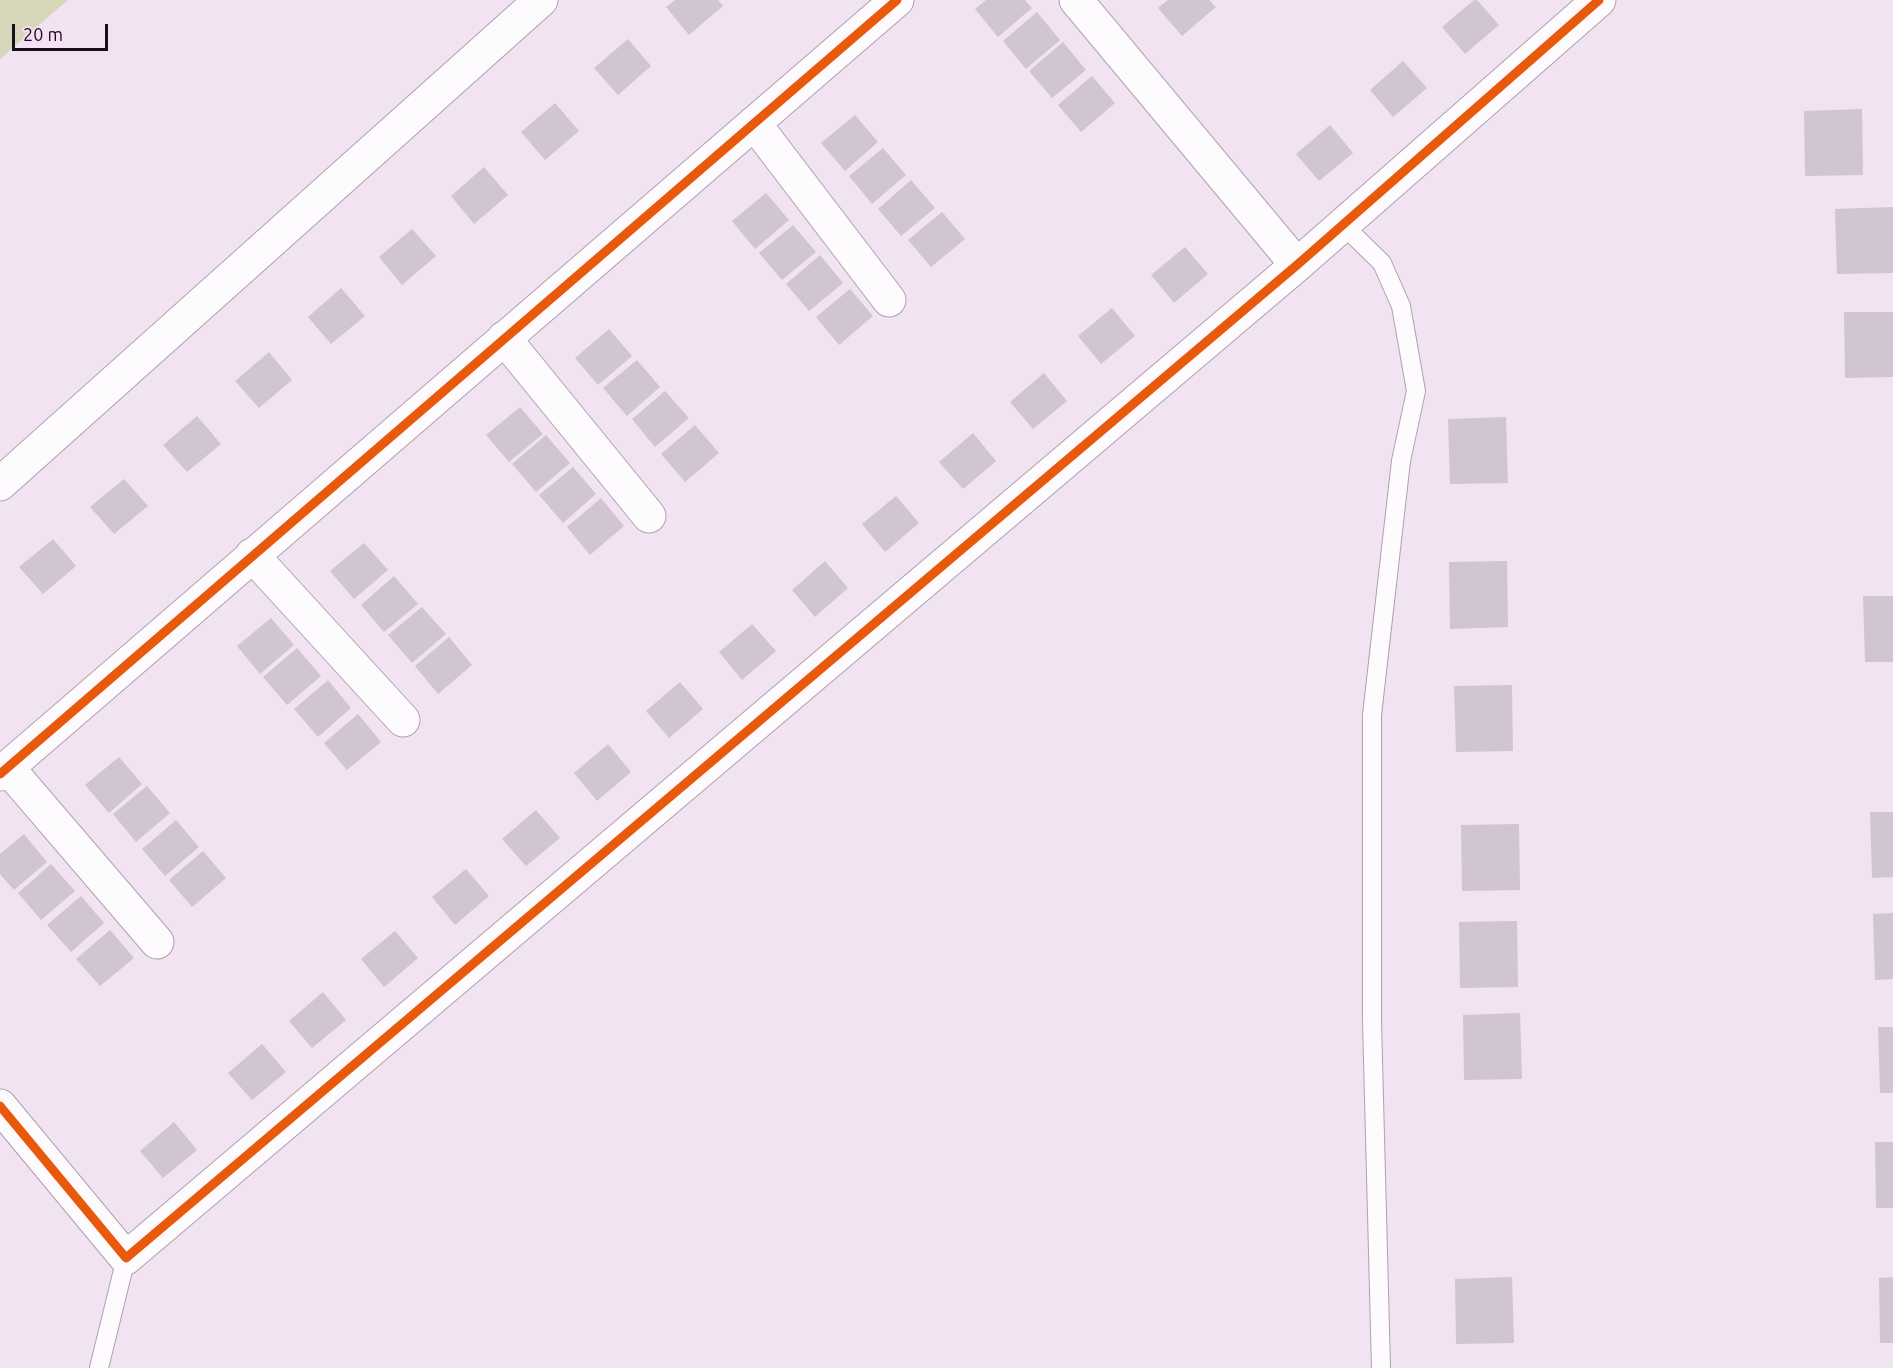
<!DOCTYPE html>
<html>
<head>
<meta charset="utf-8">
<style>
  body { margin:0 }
  #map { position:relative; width:1893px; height:1368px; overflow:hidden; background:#f1e3f1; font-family:Ubuntu,sans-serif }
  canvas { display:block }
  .scale { position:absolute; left:12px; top:24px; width:96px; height:27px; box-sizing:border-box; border:3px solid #181018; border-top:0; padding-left:8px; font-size:18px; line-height:21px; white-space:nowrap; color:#181018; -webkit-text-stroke:4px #f7ddf7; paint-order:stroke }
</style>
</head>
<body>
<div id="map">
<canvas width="1893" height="1368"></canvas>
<div class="scale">20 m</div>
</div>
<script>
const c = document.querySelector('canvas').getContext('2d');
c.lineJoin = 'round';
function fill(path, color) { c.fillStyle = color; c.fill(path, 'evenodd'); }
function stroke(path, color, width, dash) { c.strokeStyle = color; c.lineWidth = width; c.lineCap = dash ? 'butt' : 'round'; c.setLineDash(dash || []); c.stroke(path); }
const green = new Path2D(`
  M0 0H68L0 59Z`);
const building = new Path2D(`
  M675 0H718L723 6 689 35 666 7Z
  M986 0H1025L1032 8 998 37 975 9Z
  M1168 0H1209L1216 7 1182 36 1158 8Z
  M1474 0H1477L1499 25 1465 54 1442 27Z
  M1037 12 1060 40 1026 69 1003 41Z
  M628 39 651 66 618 95 594 68Z
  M1063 42 1086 70 1052 98 1029 71Z
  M1403 61 1427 88 1393 117 1370 90Z
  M1092 76 1115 103 1081 132 1058 105Z
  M555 103 579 131 545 160 521 132Z
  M1862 109 1863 175 1805 176 1804 111Z
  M855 115 878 142 845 171 821 143Z
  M1330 125 1353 153 1319 181 1296 154Z
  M883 148 906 175 872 204 849 176Z
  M484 167 508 195 474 224 451 196Z
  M911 180 935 208 901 236 878 209Z
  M766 193 789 220 755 249 732 221Z
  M1893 207V273L1837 274 1835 209Z
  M942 212 965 239 931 267 908 240Z
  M793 225 816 252 782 280 759 253Z
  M412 229 436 256 402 285 379 257Z
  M1185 247 1208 274 1174 303 1151 275Z
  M820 255 843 283 809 311 786 284Z
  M341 288 365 316 331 344 308 317Z
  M850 289 873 316 839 345 816 317Z
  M1112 308 1135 336 1101 364 1078 336Z
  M1844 312H1893V377L1845 378Z
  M609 329 632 356 598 385 575 358Z
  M269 352 292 380 259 408 235 381Z
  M637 360 660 387 627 416 603 388Z
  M1044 373 1067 401 1033 429 1010 402Z
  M665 391 689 418 655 447 632 419Z
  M520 407 543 434 509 462 486 435Z
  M197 416 221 444 187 472 163 445Z
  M1506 417 1508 483 1450 484 1448 419Z
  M695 425 719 453 685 482 661 454Z
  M973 433 996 461 963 489 939 462Z
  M546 435 570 463 536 492 512 464Z
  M573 467 596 494 563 523 539 495Z
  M124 479 148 506 114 534 90 507Z
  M896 496 919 523 885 552 862 524Z
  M601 498 624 526 590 555 567 527Z
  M53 539 76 566 43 594 19 567Z
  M364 543 388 570 354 599 330 571Z
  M825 561 848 588 815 617 792 590Z
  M1507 561 1508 627 1450 629 1449 562Z
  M394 576 418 604 384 632 361 605Z
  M1863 596H1893V662H1865Z
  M422 607 446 634 412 663 388 635Z
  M271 618 294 645 260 674 237 646Z
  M752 624 776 651 742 680 719 652Z
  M449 637 472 665 438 694 415 666Z
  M297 648 321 676 287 705 263 677Z
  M328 680 351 708 318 737 294 709Z
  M680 682 703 709 669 738 646 711Z
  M1512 685 1513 751 1456 752 1454 686Z
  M358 714 381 742 347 770 324 743Z
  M608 744 631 772 597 801 574 773Z
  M119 757 142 784 109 813 85 785Z
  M147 786 170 813 136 842 113 814Z
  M536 810 560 838 526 866 502 839Z
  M1870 812H1893V877L1872 878Z
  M176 820 199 847 165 876 142 849Z
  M1519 824 1520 890 1462 891 1461 825Z
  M24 834 47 862 14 890 0 874V854Z
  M203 851 226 878 192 907 169 880Z
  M51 864 75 891 41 920 18 893Z
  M466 869 489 896 455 925 432 897Z
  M81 896 104 923 71 952 47 925Z
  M1893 913V979L1875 980 1873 914Z
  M1517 921 1518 987 1460 988 1459 922Z
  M110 930 134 958 100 986 76 959Z
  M395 931 418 958 384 987 361 959Z
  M323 992 346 1020 312 1048 289 1021Z
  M1520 1013 1522 1079 1464 1080 1463 1015Z
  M1878 1027H1893V1093H1880Z
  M262 1044 286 1072 252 1100 228 1073Z
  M174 1122 197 1150 163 1178 140 1151Z
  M1875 1142H1893V1208H1876Z
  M1512 1277 1514 1343 1456 1344 1455 1279Z
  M1893 1277V1343H1880L1879 1278Z`);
const lane = new Path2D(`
  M1343 225 1382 263 1401 306 1416 391 1401 461 1372 715V1021L1381 1368
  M99 1368 126 1258`);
const street = new Path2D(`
  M1076 0 1297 265
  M754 123 889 300
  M504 338 649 516
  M0 484 541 0
  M252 555 403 720
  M7 767 157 942
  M0 774 897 0
  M0 1106 126 1258 1297 265 1599 0`);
const cycleway = new Path2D(`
  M0 774 897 0
  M0 1106 126 1258 1297 265 1599 0`);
fill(green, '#d6d6b8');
fill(building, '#d0c5d0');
stroke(lane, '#ada2ad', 20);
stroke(street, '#ada2ad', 35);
stroke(lane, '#fdfbfd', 18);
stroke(street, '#fdfbfd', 33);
stroke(cycleway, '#e8590c', 9);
</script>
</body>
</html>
